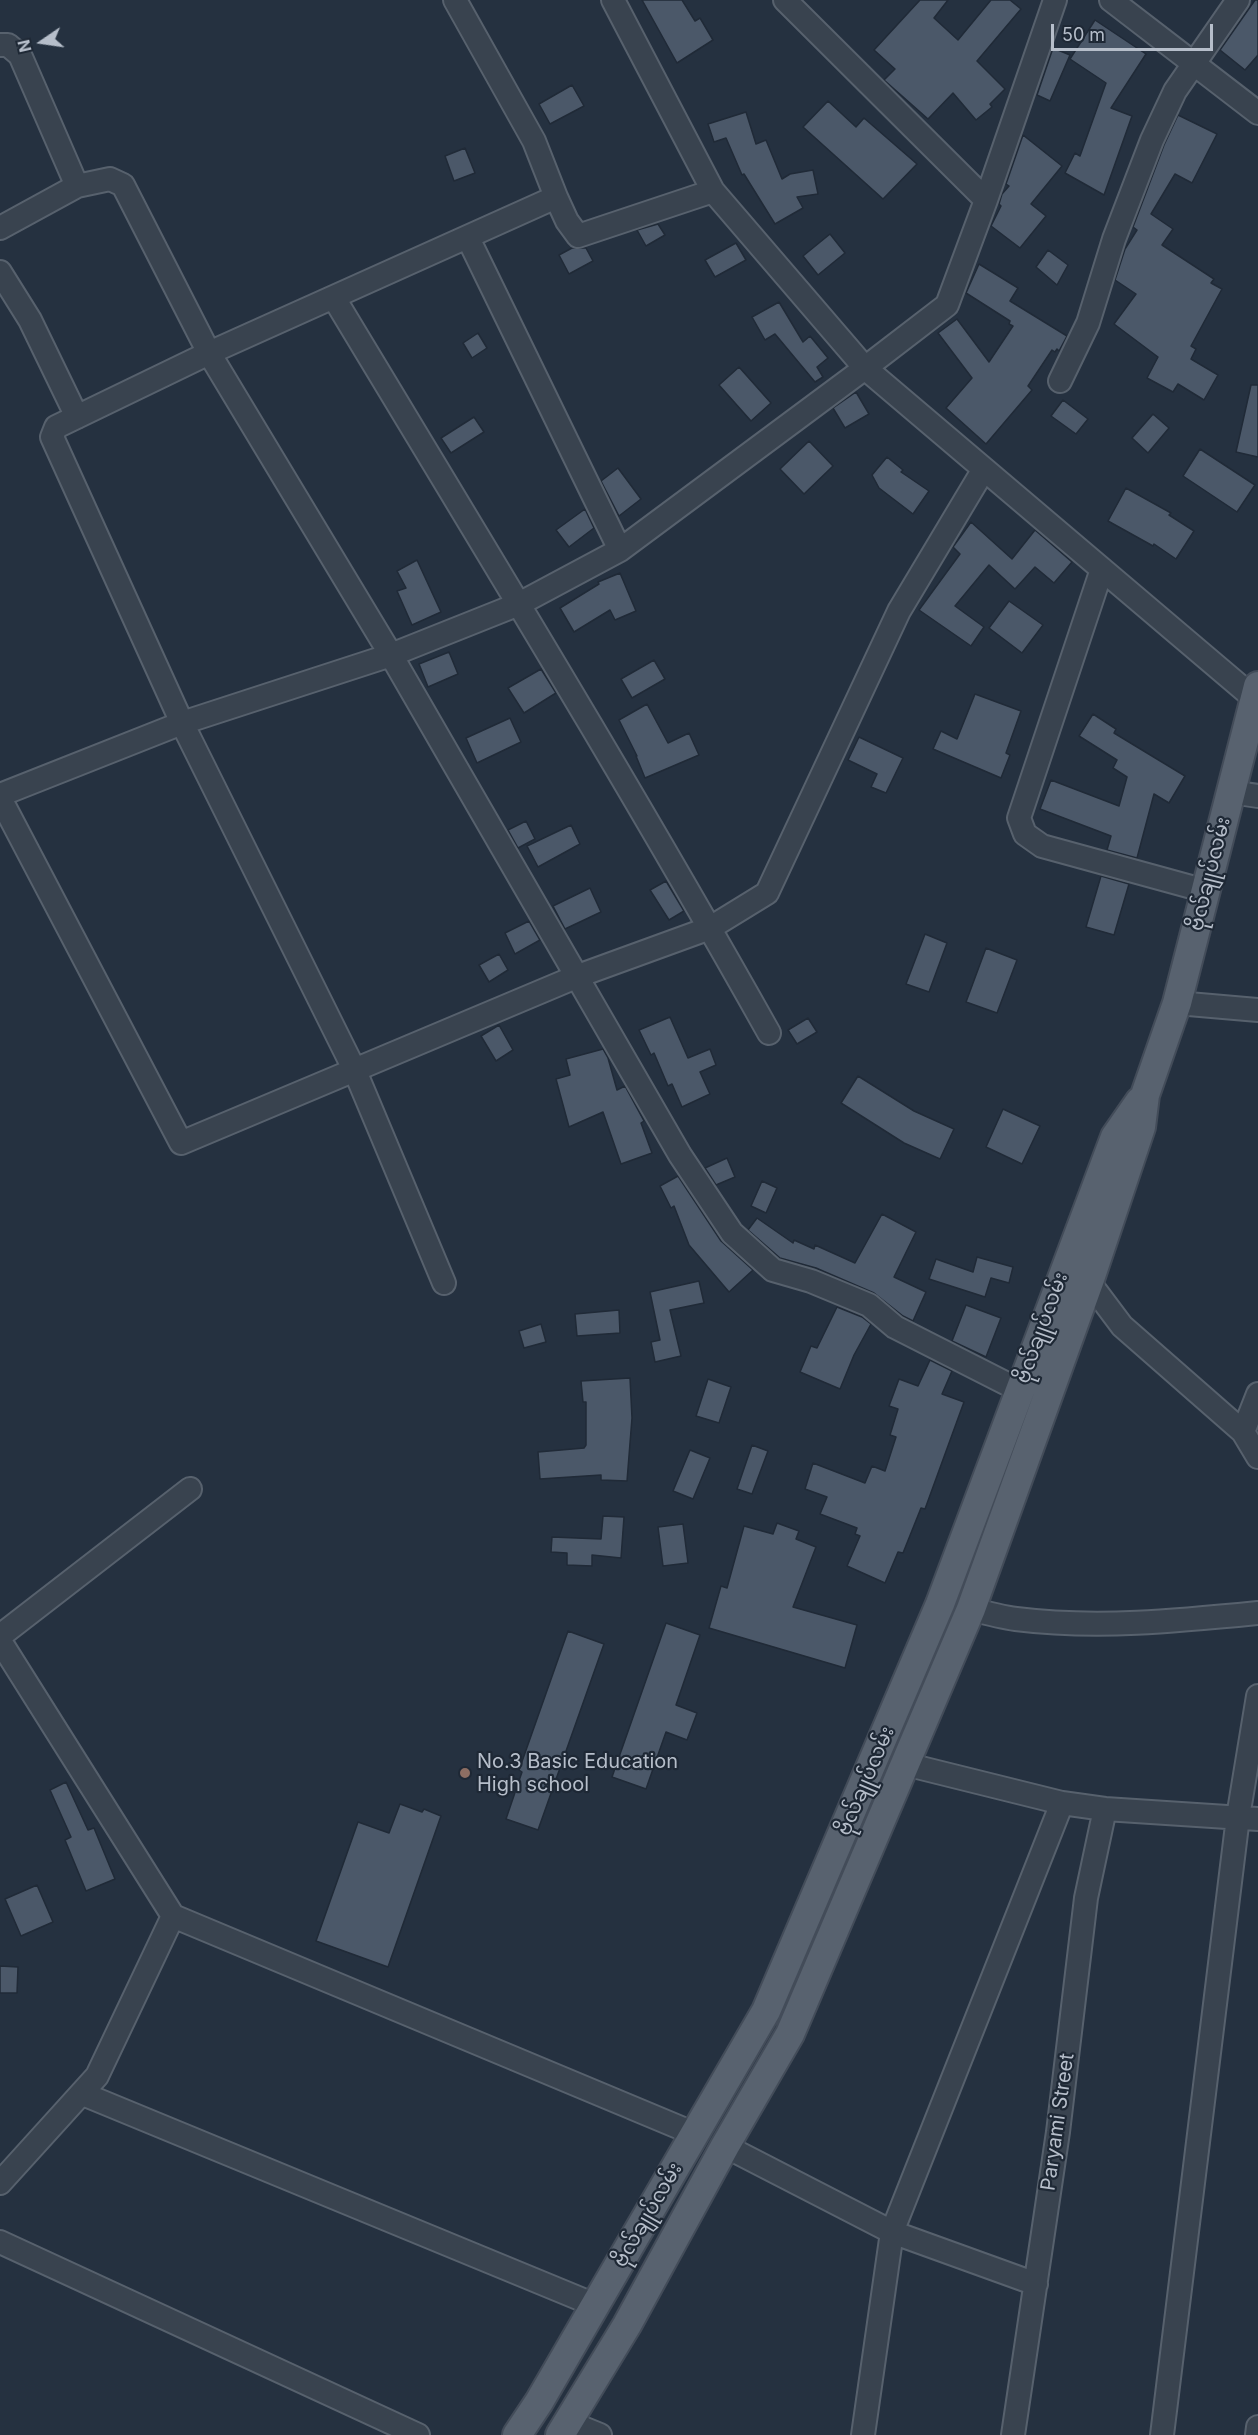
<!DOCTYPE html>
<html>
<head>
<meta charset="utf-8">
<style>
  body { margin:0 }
  #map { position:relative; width:1258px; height:2435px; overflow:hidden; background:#253140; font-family:Inter,sans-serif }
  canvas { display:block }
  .north { position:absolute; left:12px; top:12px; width:60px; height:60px; -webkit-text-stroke:4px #1e2835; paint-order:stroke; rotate:257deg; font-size:16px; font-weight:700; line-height:24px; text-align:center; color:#b6beca }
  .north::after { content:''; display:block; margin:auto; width:21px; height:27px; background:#b6beca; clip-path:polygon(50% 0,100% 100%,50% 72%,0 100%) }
  .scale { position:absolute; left:1051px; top:24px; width:162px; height:27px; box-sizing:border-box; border:3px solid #b6beca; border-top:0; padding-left:8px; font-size:18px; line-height:21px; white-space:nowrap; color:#b6beca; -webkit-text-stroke:4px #1e2835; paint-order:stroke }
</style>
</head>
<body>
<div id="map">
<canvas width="1258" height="2435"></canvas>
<div class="north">N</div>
<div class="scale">50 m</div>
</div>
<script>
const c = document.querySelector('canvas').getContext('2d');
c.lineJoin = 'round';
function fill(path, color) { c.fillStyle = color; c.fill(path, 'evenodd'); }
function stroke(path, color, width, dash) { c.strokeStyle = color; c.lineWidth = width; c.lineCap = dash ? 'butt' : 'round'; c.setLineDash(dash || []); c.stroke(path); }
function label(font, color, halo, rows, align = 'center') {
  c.font = font + ' Inter,"Noto Sans Myanmar",sans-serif'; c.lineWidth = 4.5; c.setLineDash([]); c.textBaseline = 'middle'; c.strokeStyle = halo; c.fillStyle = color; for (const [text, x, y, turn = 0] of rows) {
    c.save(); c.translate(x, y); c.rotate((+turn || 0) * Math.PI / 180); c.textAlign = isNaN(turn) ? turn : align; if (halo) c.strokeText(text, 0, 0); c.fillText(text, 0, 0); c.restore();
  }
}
const building = new Path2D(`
  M642 0H682L695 21 700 18 713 40 677 63Z
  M920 0H948L934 18 958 40 991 0H1010L1021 9 977 61 1005 89 990 104 992 107 976 120 953 93 928 119 884 80 895 69 874 50Z
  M1255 0H1258V55L1245 70 1220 50Z
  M1095 20 1146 54 1111 108 1132 116 1104 195 1065 173 1075 153 1080 156 1106 83 1070 59Z
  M1053 48 1070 55 1050 101 1037 95Z
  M572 85 584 106 550 124 539 104Z
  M828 101 856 127 864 118 917 164 883 199 803 127Z
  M746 112 756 144 766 140 782 179 790 174 813 170 818 194 797 197 803 208 775 224 744 174 742 175 726 138 714 142 708 124Z
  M1178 115 1217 134 1192 183 1175 174 1151 214 1173 229 1162 245 1214 279 1211 283 1222 289 1191 346 1196 349 1191 359 1218 375 1204 400 1178 384 1173 392 1147 378 1158 357 1114 324 1136 294 1115 280 1125 249 1137 230 1133 227 1164 145Z
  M1023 135 1062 166 1031 204 1046 216 1020 248 991 226 1001 206 999 204 1002 194 1009 186 1006 184Z
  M465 148 475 173 454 181 445 156Z
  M658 224 665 235 646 246 637 230Z
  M830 234 845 253 818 275 803 256Z
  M736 243 746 260 715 277 705 260Z
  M572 248H586L593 261 569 274 559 255Z
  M1048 250 1068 265 1057 285 1036 267Z
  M979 264 1018 288 1010 301 1067 336 1059 351 1057 349 1055 352 1052 350 1028 386 1032 390 986 444 946 408 972 378 938 333 957 319 989 362 1013 326 1009 324 1010 321 966 293Z
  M779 302 803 342 810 336 828 358 817 367 823 377 815 382 775 334 765 340 752 317Z
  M478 333 487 348 472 358 463 343Z
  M739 367 771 403 751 421 719 385Z
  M1251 385H1258V457L1236 452Z
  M856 392 869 414 845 428 833 408Z
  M1063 400 1088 419 1076 434 1051 416Z
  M1153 414 1169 428 1148 453 1132 438Z
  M474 417 484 432 451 453 441 438Z
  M809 441 833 466 804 494 780 469Z
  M1200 449 1255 485 1237 512 1183 476Z
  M887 457 903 470 901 472 929 491 913 514 879 488 872 475Z
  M618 468 641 499 619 516 601 481Z
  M1126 488 1171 513 1169 515 1194 531 1176 559 1154 544 1153 546 1108 521Z
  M585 509 594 528 569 547 556 530Z
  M971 522 1012 559 1035 530 1072 562 1054 583 1035 567 1015 589 989 565 955 606 984 627 971 646 919 610 960 554 953 547Z
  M417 560 441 612 412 625 397 591 406 588 397 571Z
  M620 573 636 611 615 620 610 610 574 632 560 608 599 584 598 582Z
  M1009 601 1043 625 1022 653 989 628Z
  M449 652 458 674 428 687 419 664Z
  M654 660 665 679 632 698 621 679Z
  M541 669 556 693 524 713 508 688Z
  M975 694 1021 711 1006 753 1010 755 1001 778 933 749 941 731 957 739Z
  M647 704 668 743 689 733 699 755 645 778 636 756H637L619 720Z
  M1093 714 1116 729 1114 733 1185 776 1169 803 1154 794 1137 858 1107 850 1111 836 1040 809 1051 780 1119 806 1127 777 1113 768 1117 760 1079 736Z
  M510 718 521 742 477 763 466 738Z
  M859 737 903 758 886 793 871 787 877 774 848 760Z
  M526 821 535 839 518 848 508 830Z
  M571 825 580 844 538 867 527 846Z
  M1101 876 1129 884 1114 935 1086 927Z
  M666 881 684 911 669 920 650 890Z
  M590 888 601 912 565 929 553 906Z
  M529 921 540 940 515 954 505 933Z
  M925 934 947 943 929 992 906 984Z
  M986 948 1017 960 997 1013 966 1002Z
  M499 954 508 970 489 982 479 965Z
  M670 1017 688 1058 710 1049 716 1065 700 1072 710 1094 682 1107 672 1084 668 1086 654 1053 651 1055 639 1030Z
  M808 1018 817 1032 797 1044 788 1030Z
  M499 1025 513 1050 496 1061 481 1036Z
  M603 1049 608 1058 617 1090 625 1086 644 1121 641 1123 652 1153 621 1164 603 1112 569 1127 556 1079 570 1075 566 1059Z
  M858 1076 914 1111 954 1129 940 1159 904 1143 841 1103Z
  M1003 1109 1040 1126 1022 1164 986 1147Z
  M727 1158 735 1177 716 1185 705 1168Z
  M678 1176 721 1241 753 1270 729 1292 689 1245 674 1206 671 1208 660 1186Z
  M762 1181 777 1188 766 1213 751 1206Z
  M882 1214 916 1232 894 1277 926 1292 913 1321 903 1316 874 1293 816 1268 780 1258 748 1230 757 1218 793 1243 794 1240 814 1249 815 1245 855 1263Z
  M977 1257 1013 1267 1009 1283 991 1278 985 1297 929 1279 936 1259 973 1272Z
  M699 1281 704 1303 670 1310 681 1356 655 1362 651 1342 660 1340 650 1292Z
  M966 1305 1001 1318 986 1357 952 1341Z
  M837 1307 862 1317 871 1324 854 1355 840 1389 800 1372 811 1346 817 1348Z
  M619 1310 620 1333 577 1336 575 1314Z
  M541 1324 546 1342 524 1348 519 1331Z
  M930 1360 952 1371 942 1394 964 1402 925 1509 921 1508 903 1553 898 1552 885 1583 847 1566 860 1536 855 1534 857 1528 820 1514 827 1497 805 1489 813 1463 865 1483 872 1466 885 1471 896 1437 890 1435 898 1409 889 1406 899 1379 918 1386Z
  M630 1378 632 1418 627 1481 601 1480V1475L540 1479 538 1452 584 1448 586 1445V1402H583L581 1381Z
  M708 1379 731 1387 719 1423 696 1416Z
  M752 1445 768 1451 752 1494 737 1489Z
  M690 1450 710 1458 693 1499 673 1491Z
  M603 1516 624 1517 621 1558 592 1555V1566L567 1565V1553L551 1552 552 1537 601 1539Z
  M777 1523 799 1531 796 1539 816 1547 793 1607 857 1625 845 1668 709 1628 721 1586 727 1588 744 1526 773 1534Z
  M683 1524 688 1563 663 1566 658 1527Z
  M666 1623 700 1635 676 1705 697 1713 687 1740 666 1732 646 1789 612 1777Z
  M568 1631 604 1644 538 1830 506 1819 522 1772 519 1770Z
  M66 1782 88 1830 94 1828 115 1879 86 1891 65 1840 71 1837 50 1790Z
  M400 1804 422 1812 424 1809 441 1816 388 1967 316 1941 358 1822 389 1833Z
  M37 1885 53 1922 21 1936 5 1899Z
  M0 1966 18 1967 17 1993H0Z`);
const minor = new Path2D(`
  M455 0 534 141 556 197
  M613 0 713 191 865 368 1255 699
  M785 0 986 200
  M1111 0 1258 113
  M0 45H8L20 55 77 186 0 228
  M77 186 110 179 123 185 209 353 391 655 680 1155 732 1233 773 1270 811 1281 869 1305 895 1327 1019 1390
  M468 238 620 550
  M0 272 30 320 77 417
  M334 298C481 542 630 785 769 1033
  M1060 381 1088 323 1114 239 1152 140 1175 91 1238 0
  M1102 569 1019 818 1025 834 1042 846 1206 891
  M1231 792 1258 796
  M0 795 182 723 391 655 519 604 620 550 865 368 947 305 986 200 1055 0
  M0 798 181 1143 578 976 710 928 767 893 899 611 984 469
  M1177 1003 1258 1010
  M1089 1282 1122 1326 1243 1432 1258 1457
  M444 1283 355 1071 182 723 52 437 56 427 209 353 556 197 567 221 578 236 713 191
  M1243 1432 1258 1394
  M971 1609C986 1613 1001 1617 1016 1619 1096 1629 1178 1621 1258 1613
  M0 1636 190 1489
  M0 1641 173 1916 695 2134
  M905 1764 1062 1803 1105 1809 1258 1819
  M83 2094 595 2305
  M725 2146 892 2232 1036 2284
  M0 2183 97 2076 173 1916
  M0 2242 418 2435
  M568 2422 600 2435
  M863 2435 892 2232 1062 1803
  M1013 2435 1058 2132 1086 1898 1105 1809
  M1162 2435 1238 1817 1258 1696
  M1257 2435 1258 2427`);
const major = new Path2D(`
  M517 2435 539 2402 766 2011 940 1604 1115 1137 1140 1101
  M560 2435 627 2325 725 2146 790 2034 971 1609 1089 1282 1141 1127 1145 1095 1177 1003 1258 686`);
const markers = [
  [465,1773,6,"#8d6e63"]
];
const streetNames = [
  ["ဗိုလ်ချုပ်လမ်း",1210,874,-76],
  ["ဗိုလ်ချုပ်လမ်း",1042,1328,-70],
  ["ဗိုလ်ချုပ်လမ်း",866,1781,-67],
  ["Paryami Street",1058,2122,-82],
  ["ဗိုလ်ချုပ်လမ်း",648,2215,-60]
];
const poiNames = [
  ["No.3 Basic Education",477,1762],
  ["High school",477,1785]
];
fill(building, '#4b5869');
stroke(building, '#202a37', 1.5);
stroke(minor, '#57616d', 26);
stroke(major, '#434c59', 32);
stroke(minor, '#39434f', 22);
stroke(major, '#58626f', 28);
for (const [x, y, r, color] of markers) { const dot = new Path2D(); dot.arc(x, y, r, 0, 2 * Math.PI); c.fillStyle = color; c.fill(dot); stroke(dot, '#1e2835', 2); }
label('20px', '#b6beca', '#1e2835', streetNames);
label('20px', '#b6beca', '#1e2835', poiNames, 'left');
</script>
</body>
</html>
